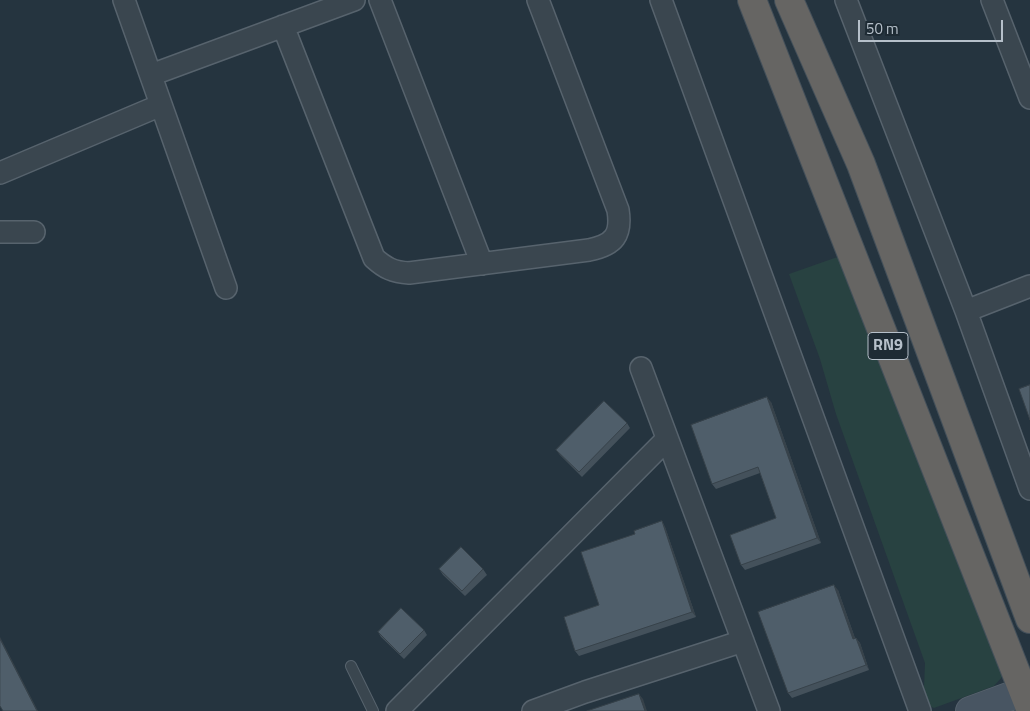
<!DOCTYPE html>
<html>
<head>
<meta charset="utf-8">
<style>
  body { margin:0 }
  #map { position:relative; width:1030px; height:711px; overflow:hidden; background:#25343f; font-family:"Titillium Web",sans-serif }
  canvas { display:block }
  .scale { position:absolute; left:858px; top:20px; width:145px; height:22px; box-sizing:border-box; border:2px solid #b6c0ca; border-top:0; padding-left:6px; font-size:15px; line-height:18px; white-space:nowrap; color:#b6c0ca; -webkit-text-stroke:4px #1e2b34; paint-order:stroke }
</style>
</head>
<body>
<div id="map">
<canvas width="1030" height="711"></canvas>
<div class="scale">50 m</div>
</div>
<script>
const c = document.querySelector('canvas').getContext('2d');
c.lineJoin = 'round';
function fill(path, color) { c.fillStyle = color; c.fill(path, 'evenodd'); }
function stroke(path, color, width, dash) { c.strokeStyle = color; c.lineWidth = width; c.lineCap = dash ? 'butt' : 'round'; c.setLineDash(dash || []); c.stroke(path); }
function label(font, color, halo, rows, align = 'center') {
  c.font = font + ' "Titillium Web",sans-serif'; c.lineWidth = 4; c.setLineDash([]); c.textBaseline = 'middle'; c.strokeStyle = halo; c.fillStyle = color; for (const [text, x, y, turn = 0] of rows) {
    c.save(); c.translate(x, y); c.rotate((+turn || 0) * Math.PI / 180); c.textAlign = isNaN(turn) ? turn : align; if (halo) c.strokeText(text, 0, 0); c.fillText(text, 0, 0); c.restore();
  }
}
const green = new Path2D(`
  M846 254 1003 671 1002 677 994 686 934 708 930 706 924 688 925 663 836 414 820 359 789 274Z`);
const service = new Path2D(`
  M351 666 373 711`);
const minor = new Path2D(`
  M124 0 226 288
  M380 0 482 264
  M661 0 920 711
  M846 0 966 311 1030 489
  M992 0 1030 98
  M283 26 374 258C385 268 393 272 409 273L589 250C614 245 622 235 618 210L538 0
  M151 75 354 0
  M0 173 161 105
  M0 232H34
  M966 311 1030 286
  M641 368 769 711
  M397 711 667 439
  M533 711 585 692 743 641`);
const secondary = new Path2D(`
  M970 711 1030 689`);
const trunk = new Path2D(`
  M752 0 1030 708
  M789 0 861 164 1030 619`);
const wall = new Path2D(`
  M771 402 821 543 745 570 741 565 776 518 760 473 716 489 712 484Z
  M627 423 630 428 582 477 560 455 556 450Z
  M662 521 665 527 696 617 579 656 575 651 635 534Z
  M439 569H483L487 575 465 596 443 575Z
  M838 590 855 638H856L860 643 869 670 792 698 788 693Z
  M424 630 427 635 404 659 381 637 378 632Z`);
const shadedWall = new Path2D(`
  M767 397 771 402 821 543 817 538Z
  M662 521 665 527 696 617 692 612Z
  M834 585 838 590 857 644 853 639Z
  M0 637 38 711H37L0 639Z
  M856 638 860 643 869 670 866 665Z
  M639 694 643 699 647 711H645Z`);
const building = new Path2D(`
  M1030 385V420L1019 389Z
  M767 397 817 538 741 565 730 535 776 518 758 467 712 484 691 425Z
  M604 401 627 423 579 472 556 450Z
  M662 521 692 612 575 651 564 617 599 605 581 552 635 534 634 531Z
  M461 547 483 569 462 591 439 569Z
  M834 585 853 639 856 638 866 665 788 693 758 612Z
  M401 608 424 630 400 654 378 632Z
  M0 639 37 711H3L0 706Z
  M639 694 645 711H587Z`);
const shields = [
  [888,346,40]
];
const shieldNames = [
  ["RN9",888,346]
];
fill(green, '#284241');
stroke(service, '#57636d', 12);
stroke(minor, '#57636d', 24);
stroke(secondary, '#57636d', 30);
stroke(trunk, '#44505a', 30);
stroke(service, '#3a464f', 10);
stroke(minor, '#3a464f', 21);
stroke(secondary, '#485562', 28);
stroke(trunk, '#666563', 28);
fill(wall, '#44515b');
fill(shadedWall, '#37424a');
fill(building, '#4f5e6a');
stroke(building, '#37424a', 1);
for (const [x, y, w] of shields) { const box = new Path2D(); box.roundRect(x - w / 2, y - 13.5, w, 27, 4); c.fillStyle = '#1e2b34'; c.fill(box); stroke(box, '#b6c0ca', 1); }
label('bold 16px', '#b6c0ca', null, shieldNames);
</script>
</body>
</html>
